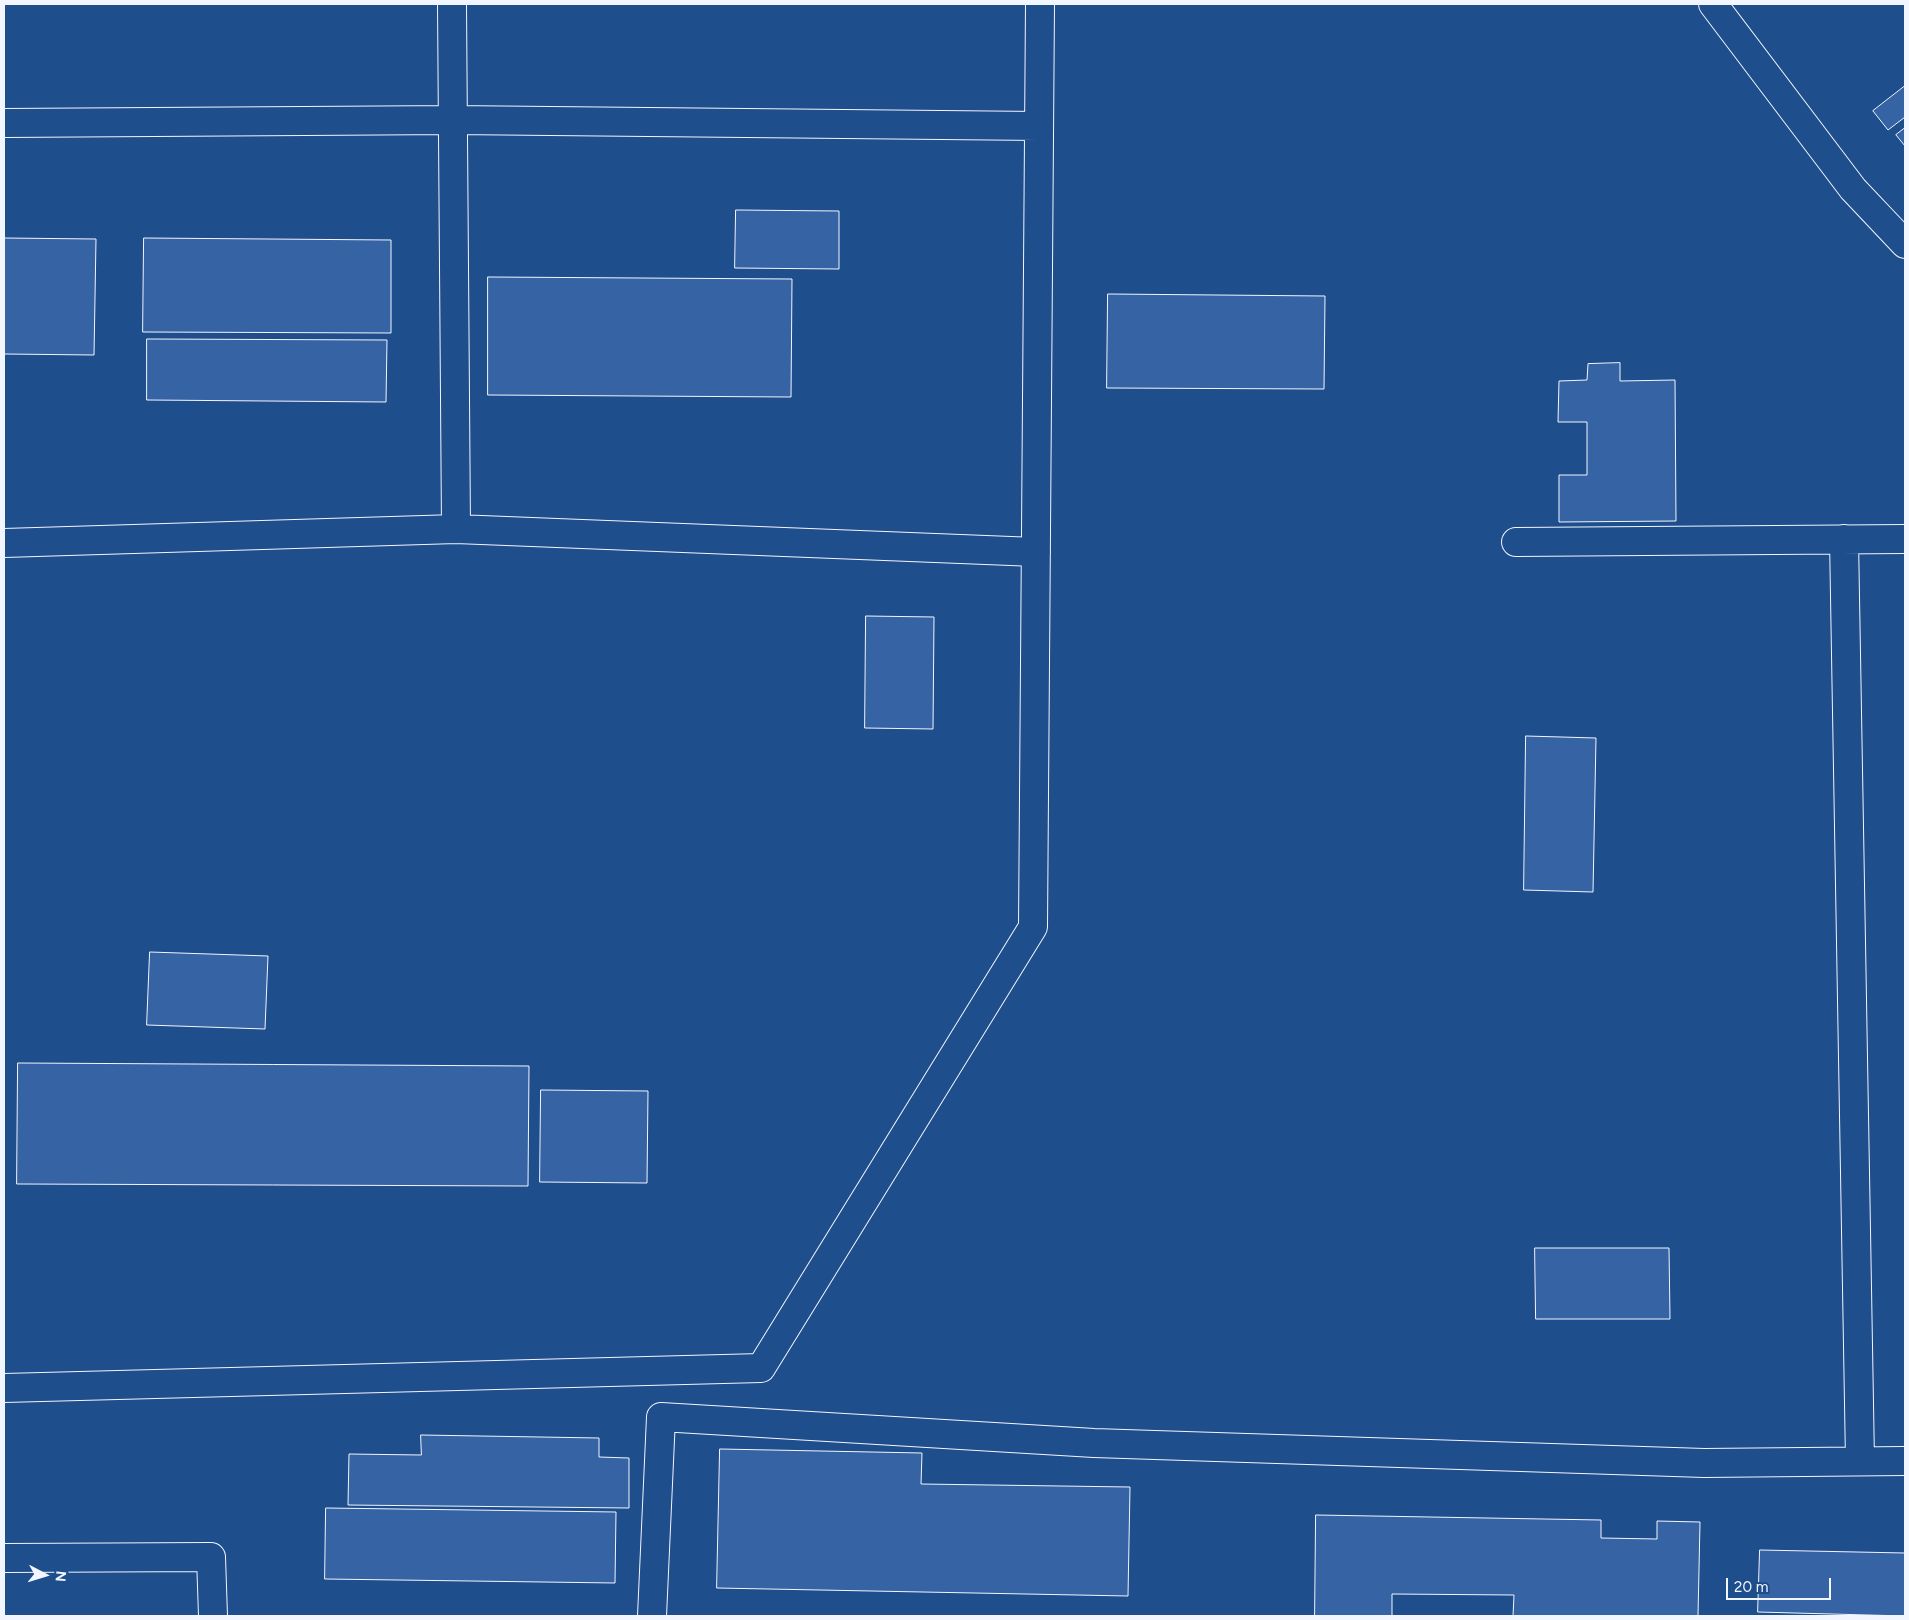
<!DOCTYPE html>
<html>
<head>
<meta charset="utf-8">
<style>
  body { margin:0 }
  #map { position:relative; width:1909px; height:1620px; overflow:hidden; background:#1f4e8c; font-family:Figtree,sans-serif }
  canvas { display:block }
  .frame { position:absolute; inset:0; border:5px solid #f2f6ff; pointer-events:none }
  .north { position:absolute; left:20px; top:1550px; width:50px; height:50px; -webkit-text-stroke:4px #1f4e8c; paint-order:stroke; rotate:95deg; font-size:14px; font-weight:700; line-height:20px; text-align:center; color:#f2f6ff }
  .north::after { content:''; display:block; margin:auto; width:18px; height:22px; background:#f2f6ff; clip-path:polygon(50% 0,100% 100%,50% 72%,0 100%) }
  .scale { position:absolute; left:1726px; top:1578px; width:105px; height:22px; box-sizing:border-box; border:2px solid #f2f6ff; border-top:0; padding-left:6px; font-size:15px; line-height:18px; white-space:nowrap; color:#f2f6ff; -webkit-text-stroke:4px #1f4e8c; paint-order:stroke }
</style>
</head>
<body>
<div id="map">
<canvas width="1909" height="1620"></canvas>
<div class="frame"></div>
<div class="north">N</div>
<div class="scale">20 m</div>
</div>
<script>
const c = document.querySelector('canvas').getContext('2d');
c.lineJoin = 'round';
function fill(path, color) { c.fillStyle = color; c.fill(path, 'evenodd'); }
function stroke(path, color, width, dash) { c.strokeStyle = color; c.lineWidth = width; c.lineCap = dash ? 'butt' : 'round'; c.setLineDash(dash || []); c.stroke(path); }
const building = new Path2D(`
  M1905 86V117L1888 130 1873 111Z
  M1905 128V146L1896 135Z
  M736 210 839 211V269L735 268Z
  M4 238 96 239 94 355 4 354Z
  M144 238 391 240V333L143 332Z
  M488 277 792 279 791 397 488 395Z
  M1108 294 1325 296 1324 389 1107 388Z
  M147 339 387 340 386 402 147 400Z
  M1620 363V381L1675 380 1676 521 1559 522V475H1587V422H1558L1559 381 1587 380 1588 364Z
  M866 616 934 617 933 729 865 728Z
  M1526 736 1596 738 1593 892 1524 890Z
  M150 952 268 956 265 1029 147 1025Z
  M18 1063 529 1066 528 1186 17 1184Z
  M541 1090 648 1091 647 1183 540 1182Z
  M1535 1248H1669L1670 1319H1536Z
  M421 1435 599 1438V1457L629 1458V1508L348 1505 349 1454 421 1455Z
  M720 1449 922 1453 921 1484 1130 1487 1128 1596 717 1588Z
  M326 1508 616 1512 615 1583 325 1579Z
  M1316 1515 1601 1520V1538L1657 1539V1521L1700 1522 1698 1616H1513L1514 1595 1392 1594V1616H1315Z
  M1760 1550 1905 1553V1616L1758 1612Z`);
const minor = new Path2D(`
  M452 4 456 529
  M4 123 453 120 1039 126
  M1844 539 1860 1461
  M1516 542 1905 539
  M4 543 456 529 1036 552
  M4 1388 761 1368 1033 927 1040 4
  M4 1558 211 1557 213 1616
  M652 1616 661 1417 1094 1443 1704 1463 1905 1461`);
const tertiary = new Path2D(`
  M1713 4 1853 189 1905 244`);
fill(building, '#3563a3');
stroke(building, '#f2f6ff', 1);
stroke(minor, '#f2f6ff', 30);
stroke(tertiary, '#f2f6ff', 30);
stroke(minor, '#1f4e8c', 28);
stroke(tertiary, '#1f4e8c', 28);
</script>
</body>
</html>
